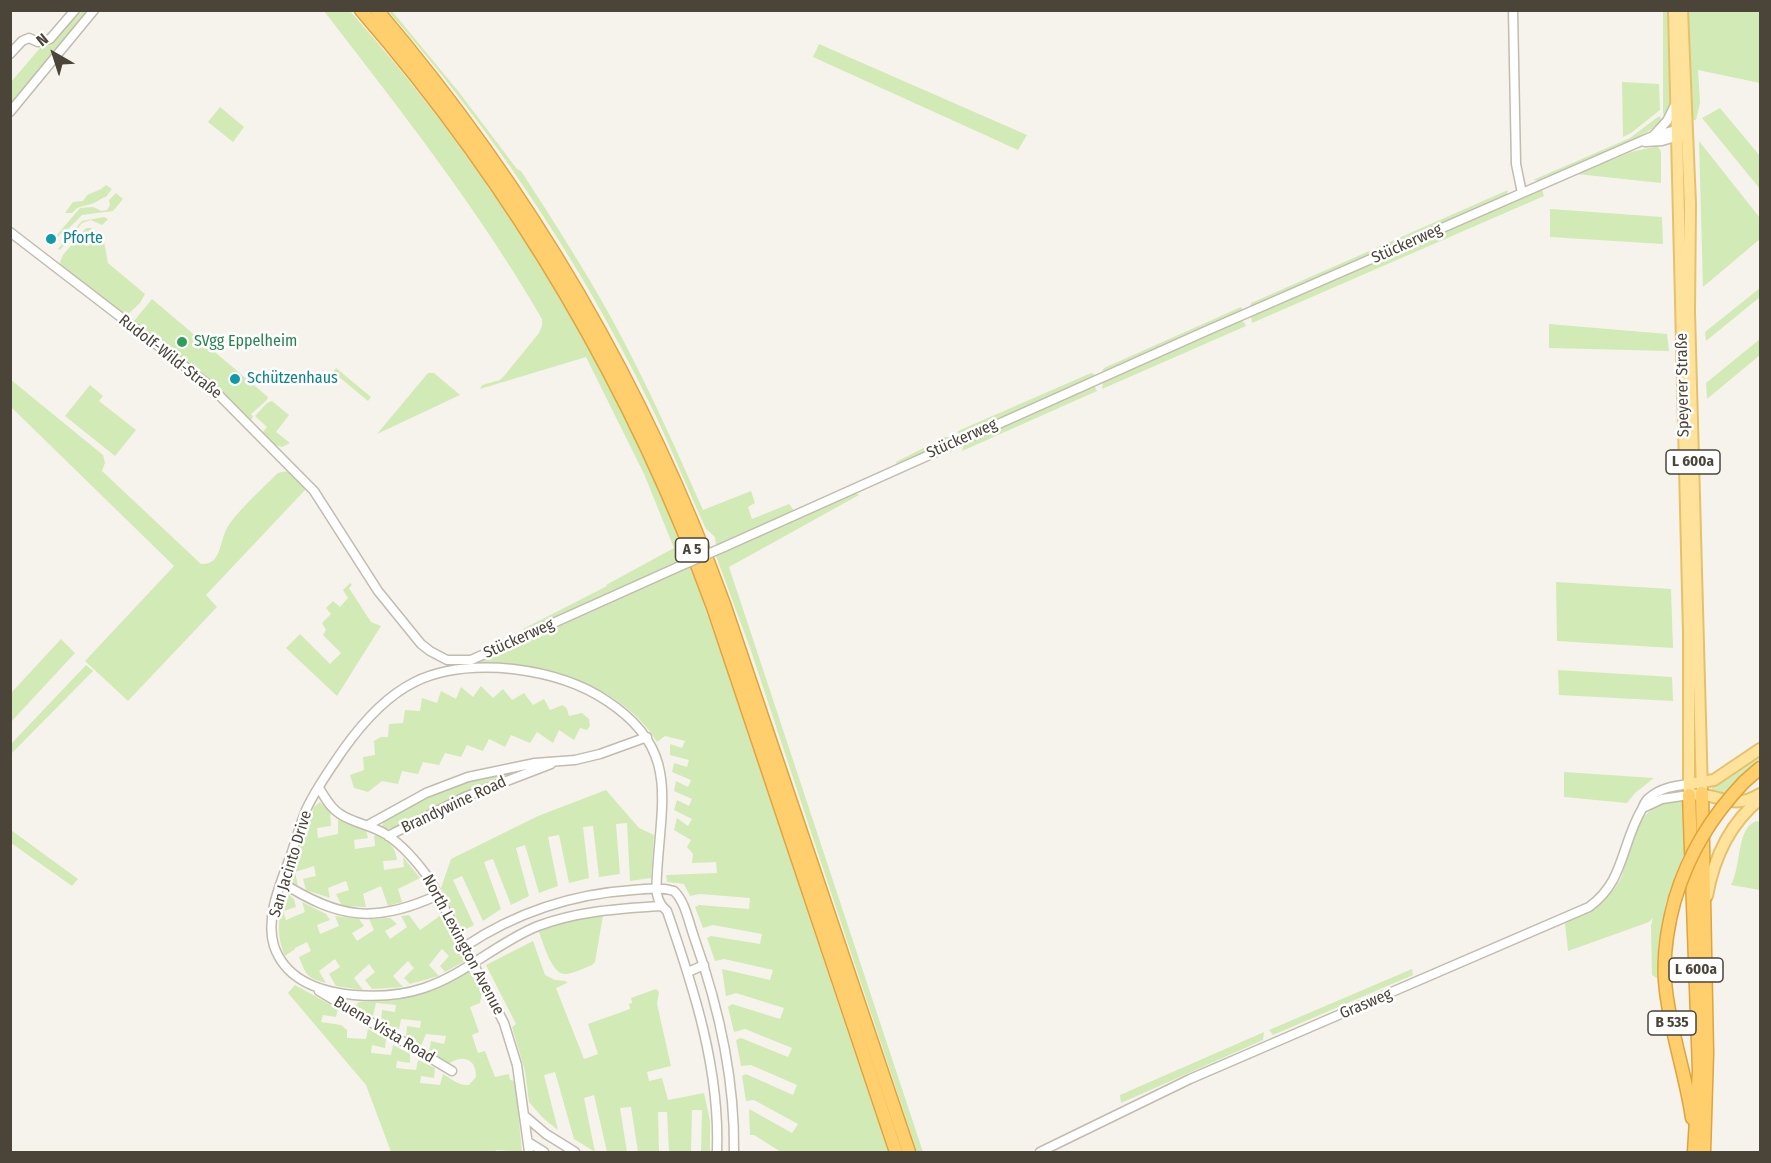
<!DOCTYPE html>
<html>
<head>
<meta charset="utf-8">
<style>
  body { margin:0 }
  #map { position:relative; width:1771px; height:1163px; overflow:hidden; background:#f6f3ec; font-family:"Fira Sans Condensed",sans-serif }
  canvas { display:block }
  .frame { position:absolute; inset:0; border:12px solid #4b4439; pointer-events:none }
  .north { position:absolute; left:24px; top:24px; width:60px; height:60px; -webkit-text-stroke:4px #fff; paint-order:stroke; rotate:321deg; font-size:16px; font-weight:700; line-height:24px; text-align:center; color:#4b4439 }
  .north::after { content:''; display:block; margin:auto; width:21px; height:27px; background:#4b4439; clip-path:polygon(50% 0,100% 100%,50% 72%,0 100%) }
</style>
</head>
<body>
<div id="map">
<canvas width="1771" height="1163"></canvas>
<div class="frame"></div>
<div class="north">N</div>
</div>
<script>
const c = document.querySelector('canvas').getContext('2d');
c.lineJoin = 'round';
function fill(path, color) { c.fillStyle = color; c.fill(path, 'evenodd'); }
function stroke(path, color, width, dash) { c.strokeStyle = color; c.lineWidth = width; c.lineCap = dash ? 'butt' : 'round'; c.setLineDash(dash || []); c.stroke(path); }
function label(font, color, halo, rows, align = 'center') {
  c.font = font + ' "Fira Sans Condensed",sans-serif'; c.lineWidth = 5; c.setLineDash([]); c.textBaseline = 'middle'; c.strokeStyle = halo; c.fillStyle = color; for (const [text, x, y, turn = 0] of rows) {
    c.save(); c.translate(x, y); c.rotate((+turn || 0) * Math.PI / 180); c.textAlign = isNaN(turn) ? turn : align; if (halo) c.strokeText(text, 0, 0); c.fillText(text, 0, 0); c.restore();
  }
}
const green = new Path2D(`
  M77 11H89L11 107V82L40 48 48 44Z
  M324 11H350C472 148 573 303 650 470 693 563 723 661 756 758 800 890 844 1021 888 1152H781L754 1135H750L749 1109 792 1133 798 1124 754 1100 746 1101 742 1076 746 1074 793 1095 797 1085 751 1065 741 1066 736 1040 741 1038 788 1057 792 1048 745 1029 734 1032 728 1007 732 1004 780 1019 784 1008 736 993 726 996 722 969 770 980 773 970 724 959 715 961 707 938 711 936 760 944 762 934 713 925 703 928 695 907 699 905 749 909 750 898 700 894 690 896 684 884 667 882 666 875 717 873 716 862 692 863 693 854 687 847 691 840 674 830 677 818 688 826 692 819 674 810 677 800 689 806 692 799 674 791 676 781 688 787 691 780 672 772 674 763 687 767 689 760 670 755V744L682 748 685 741 665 736 657 742C631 698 573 673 525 666 510 663 494 663 479 662L683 570 679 562 614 594 612 592 522 634 523 629 607 586 606 585 674 548 644 474 586 357 480 389 482 385 500 380 504 376 539 333 542 326V319C479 210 401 111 324 11Z
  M388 11H392L458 91 517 169 521 171C556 225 591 279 621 336 651 393 677 451 703 510L751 491 755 503 748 507 752 519 789 504 795 512 716 545 715 537 706 529C686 486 669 442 648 400 579 260 491 128 388 11Z
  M1663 11H1671L1670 105 1666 118 1663 113Z
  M1686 11H1760V83L1698 70 1700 103 1696 120H1690Z
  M819 44 1027 135 1018 150 813 57Z
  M1622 82 1659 84 1660 110 1631 133 1623 137Z
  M220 107 244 127 233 142 208 122Z
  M1720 108 1760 156V189L1702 118Z
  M1659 116 1662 119C1646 141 1568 169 1541 181L1533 180 1630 138Z
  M1699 141 1760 218V239L1703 287Z
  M1658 146 1661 152V183L1577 174 1631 152Z
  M106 185 112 189 106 197C100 198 98 202 91 204 82 207 79 205 72 213H65L73 202 83 201 87 195 101 189Z
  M1542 189 1544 196 1252 323 1251 316Z
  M1508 190 1507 194 1501 199 1250 308 1251 303Z
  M116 193 123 199 113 211 82 215 67 230 65 229 58 237 56 236 80 208 93 207 102 211 107 210 110 205 109 200Z
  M1550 209 1662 217 1663 244 1550 237Z
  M104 217 108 219 102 225 91 220 82 223 60 250 58 249 82 221Z
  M86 228H91L103 236 108 263 145 294 140 303 126 316 62 268 60 262 63 255Z
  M1760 288V297L1706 341 1705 332Z
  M152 299 268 397 267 400 251 414 253 417 251 420 215 384 134 321Z
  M1241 307 1244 312 1104 373 1102 371 1104 368Z
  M1241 321 1244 322 1246 326 1102 389 1103 382Z
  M1549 324 1667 334 1669 351 1549 348Z
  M1760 339V355L1707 399 1706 383Z
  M336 368 371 397 368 401 333 372Z
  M428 373H434L460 395 377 434Z
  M1091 373 1094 374 1095 377 962 436 958 434V431Z
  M10 379 103 455 105 463 102 471 201 564C221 565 219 544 226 530 233 515 265 486 278 473 293 467 298 479 306 489L206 595 217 607 128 701 85 661 174 566 11 407Z
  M90 385 103 396 99 401 136 430 115 456 65 416Z
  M1094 385 1097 391 962 451 964 443Z
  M272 401 289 415 276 432 290 443 282 447 275 445 263 432 267 427 255 416 267 403Z
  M945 437H950L952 440 897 464 896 462Z
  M856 493 859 495 729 567 923 1152H917L750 648 716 556 729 549V548L799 516 801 518Z
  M1556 582 1671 589 1673 648 1557 641Z
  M350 583 352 585 349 588 371 622 381 626 337 696 286 648 300 634 330 664 341 653 323 635 326 630 322 623 331 614 326 608 333 601 340 607 348 598 343 590Z
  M61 639 75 653 11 722V693Z
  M86 665 93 671 11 754V744Z
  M1558 670 1672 677 1673 701 1559 695Z
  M481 686 493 698 503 689 512 700 524 693 533 705 544 699 550 710 563 705 567 709 569 716 582 713 589 719 590 726 587 730 580 728 574 740 559 730 553 743 537 732 530 743 511 735 505 747 489 739 483 751 467 745 461 757 445 753 439 765 423 762 418 774 402 771 398 784 382 781 368 792 354 788 350 775 364 770 363 757 375 755 374 741 381 737H388L389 724 403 723 405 710 420 711 422 698 437 703 441 691 456 699 461 687 473 697Z
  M1760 753V762L1724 797 1712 792V785Z
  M542 766C492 780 446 804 399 827L386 829 382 827 384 819 428 795 468 780Z
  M1564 772 1654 778 1635 793 1627 803 1564 797Z
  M606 790 639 828 654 835 651 878 630 881 627 823 616 824 620 874 599 877 593 826 583 827 589 878 569 883 559 835 548 837 558 886 539 893 525 845 516 848 529 896 511 905 493 859 484 862 501 909 483 921 462 876 453 880 474 925 463 931 441 888 451 859 538 816Z
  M1676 799 1683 802 1685 850 1666 902 1661 947V981L1652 975 1651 925 1653 918 1649 922 1568 951 1565 924C1575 915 1592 914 1601 904 1608 897 1617 886 1621 878 1624 871 1625 862 1627 855 1634 824 1644 808 1676 799Z
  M320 802 330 812 331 826 317 828 318 838 338 834V820L366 830 368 838 354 840 355 849 375 846 374 836 376 835C388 842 395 845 397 860L383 861 384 870 404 867 403 857 420 878 398 889 402 902 388 906 381 886 363 894 366 907 342 906 336 894 349 890 346 881 328 888 330 898 306 890 303 879 316 876 314 866 295 872 298 886 289 880 288 877 314 807Z
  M1756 821 1760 822V890L1731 885C1740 867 1738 839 1748 827 1750 824 1753 823 1756 821Z
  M11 830 78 879 72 886 11 843Z
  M288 894 294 899 296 907 283 911 286 920 305 912 302 902 326 914 330 920 317 925 320 934 339 926 335 916 359 919 364 926 352 933 357 941 374 930 369 919 390 918 397 924 385 931 390 939 407 927 401 916 409 915 420 930 441 915 465 961 445 972 440 966 449 956 442 949 429 965 439 976 410 984 404 978 414 968 408 961 393 976 403 987 372 989 365 980 375 972 369 964 354 978 363 990 336 986 329 974 340 967 335 959 319 971 326 983C306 978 306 974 299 957L311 951 307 942 295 948V949L285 956C276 935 279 920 282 898L284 895Z
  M604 910 595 962 592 965C584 968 573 974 565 974 551 975 542 938 537 927Z
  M533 941 545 975 555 980 566 981 567 983 556 988 584 1059 598 1054 588 1024 630 1009 629 1004 632 1003 631 998 656 989 659 992 657 1004 671 1066 647 1072 649 1081 662 1078 668 1100 704 1093 710 1121V1152H701L702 1110H692L691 1152H669L667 1112H658L659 1152H638L631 1107 620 1108 627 1152H607L594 1095 584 1098 595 1152 574 1139 555 1072 544 1075 558 1130 543 1118 529 1102 525 1071 512 1027 516 1024 486 965Z
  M1412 969 1413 975 1273 1035 1269 1030Z
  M469 971 482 990 480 1003 470 1007 479 1032 472 1035 478 1053 485 1051 495 1077 509 1074 510 1080 515 1081 522 1152 497 1150 493 1152H391L366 1085 288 993 295 985 338 1009 336 1017 323 1015 321 1022 341 1025 347 1030V1038L366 1039 368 1029 386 1039 385 1048 372 1045 371 1053 391 1055 393 1045 410 1054V1063L397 1061 396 1068 416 1070 418 1060 435 1068 434 1078 421 1076 420 1083 440 1085 443 1074C452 1079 458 1086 469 1085L476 1077C476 1058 463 1054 448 1064L429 1052 431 1041 444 1044 446 1036 426 1034 421 1046 406 1037 407 1026 420 1028 421 1021 401 1019 399 1029 395 1031 381 1023 382 1010 395 1012 396 1005 376 1003 373 1016 361 1011 356 1005 359 1002C404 1000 431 995 469 971Z
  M1264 1032 1263 1040 1121 1103 1120 1095Z`);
const minor = new Path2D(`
  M1513 10 1516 164 1522 193
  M10 54 22 41 29 38 38 42 50 39 75 10
  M10 112 94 10
  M1653 136 1667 121 1675 105
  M1645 142 1662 141 1682 135
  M10 232 209 385 314 491 378 591 421 644 430 651 447 660H471L678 567
  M724 547 1206 331 1653 136 1677 130 1681 131
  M319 788C325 797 330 808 340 814 353 823 372 825 387 835 405 847 418 863 430 880L504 1023 517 1065 529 1152
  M1643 808 1662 799 1689 795
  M368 825 426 793 468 777 535 763 575 760 600 754 647 737
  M388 836 465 797 551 764
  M281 882C339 919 375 924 438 895
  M660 906C618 909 578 911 538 926 498 942 466 974 424 988 403 995 377 997 354 995 321 992 286 981 274 946 265 917 281 882 291 855 296 840 300 825 306 810 315 790 330 769 343 750 389 685 431 661 513 669 546 673 579 682 607 701 680 749 661 799 657 874 656 889 655 901 667 911 694 989 720 1069 717 1152
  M464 947C515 913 571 894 633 890 647 889 661 887 674 891 685 901 689 923 694 937 719 1007 735 1078 734 1152
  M688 972 704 965
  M319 991 452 1071
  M526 1117 546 1134 575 1152
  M528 1142 544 1152
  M1040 1152 1190 1079 1589 907C1625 881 1621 844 1642 809 1644 805 1645 801 1649 798 1660 788 1674 786 1689 784`);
const major = new Path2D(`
  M1674 10 1689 633V795C1719 791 1730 812 1760 794
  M1682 10 1690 204 1689 312 1702 793
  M1695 783 1714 780 1760 749
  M1707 896C1714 857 1729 824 1760 799`);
const highway = new Path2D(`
  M361 10C515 188 634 389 714 610L896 1152
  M377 10C529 189 644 384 724 604L909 1152
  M1744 782 1760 768
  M1702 793 1707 1053 1704 1152
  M1689 795 1699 1071 1694 1152
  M1675 899C1667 928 1662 961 1666 991 1671 1034 1686 1075 1692 1118`);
const minorBridge = new Path2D(`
  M678 567 724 547`);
const highwayBridge = new Path2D(`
  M1675 899C1689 853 1711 817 1744 782`);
const markers = [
  [51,239,6,"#0f9aa8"],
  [182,342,6,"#2e9e5b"],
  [235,379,6,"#0f9aa8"]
];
const shields = [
  [1693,462,54],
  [692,550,33],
  [1696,970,54],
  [1672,1023,48]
];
const shieldNames = [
  ["L 600a",1693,462],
  ["A 5",692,550],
  ["L 600a",1696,970],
  ["B 535",1672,1023]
];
const cultureNames = [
  ["Pforte",63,239],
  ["Schützenhaus",247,379]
];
const streetNames = [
  ["Stückerweg",1407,244,-24],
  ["Rudolf-Wild-Straße",170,357,38],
  ["Speyerer Straße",1683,385,-91],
  ["Stückerweg",962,439,-24],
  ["Stückerweg",519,639,-24],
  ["Brandywine Road",454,805,-25],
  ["San Jacinto Drive",291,864,-73],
  ["North Lexington Avenue",463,945,62],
  ["Grasweg",1366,1004,-23],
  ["Buena Vista Road",384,1030,31]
];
const leisureNames = [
  ["SVgg Eppelheim",194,342]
];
fill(green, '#d2eab5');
stroke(minor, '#c2bbae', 11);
stroke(major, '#e6c16a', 14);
stroke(highway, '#e0a43c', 15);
stroke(minor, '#fff', 8);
stroke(major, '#ffe39c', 10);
stroke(highway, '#ffcf6e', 12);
stroke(minorBridge, '#c2bbae', 11, []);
stroke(highwayBridge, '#e0a43c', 15, []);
stroke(minorBridge, '#fff', 8);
stroke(highwayBridge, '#ffcf6e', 12);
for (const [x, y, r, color] of markers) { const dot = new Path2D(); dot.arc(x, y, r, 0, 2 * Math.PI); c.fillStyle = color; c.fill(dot); stroke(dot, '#fff', 2); }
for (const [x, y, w] of shields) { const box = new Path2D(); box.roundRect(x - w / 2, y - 12, w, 24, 4.5); c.fillStyle = '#fff'; c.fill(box); stroke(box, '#4b4439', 1.5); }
label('bold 15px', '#4b4439', null, shieldNames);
label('16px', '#0d838f', '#fff', cultureNames, 'left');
label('16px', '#4b4439', '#fff', streetNames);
label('16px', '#27864d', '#fff', leisureNames, 'left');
</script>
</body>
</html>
